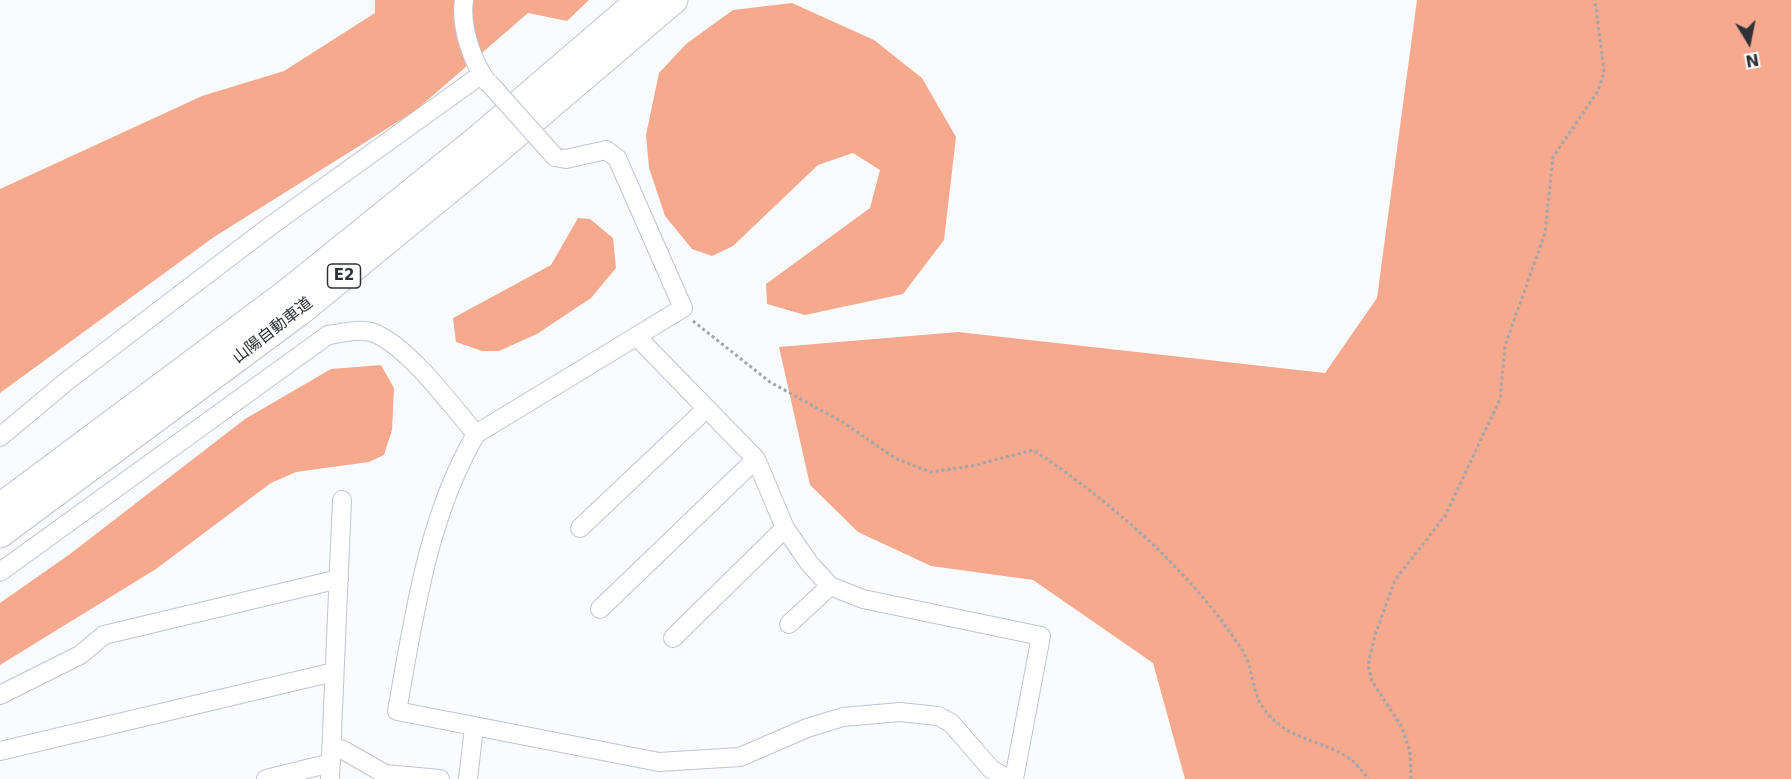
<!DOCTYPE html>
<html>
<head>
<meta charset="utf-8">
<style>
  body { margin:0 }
  #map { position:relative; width:1791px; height:779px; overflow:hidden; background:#f9fbfe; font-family:"DejaVu Sans",sans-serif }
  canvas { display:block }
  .north { position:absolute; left:1719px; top:12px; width:60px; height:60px; -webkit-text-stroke:4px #fff; paint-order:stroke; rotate:170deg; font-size:16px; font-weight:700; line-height:24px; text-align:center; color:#2e3137 }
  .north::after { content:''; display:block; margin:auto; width:21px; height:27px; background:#2e3137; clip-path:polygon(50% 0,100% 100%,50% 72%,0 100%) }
</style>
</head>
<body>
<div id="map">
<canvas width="1791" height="779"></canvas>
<div class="north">N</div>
</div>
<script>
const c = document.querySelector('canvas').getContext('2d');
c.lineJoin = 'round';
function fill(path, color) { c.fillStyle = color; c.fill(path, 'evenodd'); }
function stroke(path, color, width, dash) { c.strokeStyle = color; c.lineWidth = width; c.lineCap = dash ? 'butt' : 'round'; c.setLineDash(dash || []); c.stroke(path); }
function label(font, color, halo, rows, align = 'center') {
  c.font = font + ' "DejaVu Sans","Noto Sans JP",sans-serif'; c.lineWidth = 4.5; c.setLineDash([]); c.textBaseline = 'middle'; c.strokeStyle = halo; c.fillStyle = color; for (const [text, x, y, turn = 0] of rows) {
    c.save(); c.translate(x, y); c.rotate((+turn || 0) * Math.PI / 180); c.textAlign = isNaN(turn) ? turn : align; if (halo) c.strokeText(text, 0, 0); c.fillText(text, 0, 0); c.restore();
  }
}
const forest = new Path2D(`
  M375 0H589L567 21 528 13 415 111 214 237 0 393V189L202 96 284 71 375 13Z
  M1417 0H1791V779H1185L1153 663 1033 580 931 566 858 532 810 485 779 347 958 332 1325 373 1377 298Z
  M792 3 874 40 922 78 956 137 944 240 903 294 805 315 767 304 766 284 870 208 880 170 853 153 818 165 733 246 712 256 692 249 665 216 649 168 646 135 659 73 686 44 733 10Z
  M578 218 590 219 613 238 616 268 591 298 537 334 499 351H482L456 342 453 318 551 265Z
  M381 365 394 388 392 430 384 455 369 462 296 472 271 483 156 569 0 665V603L70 554 245 419 331 369Z`);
const path = new Path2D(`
  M693 321 770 382 844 423 895 458 930 472 972 466 1033 450 1047 459C1122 512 1192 573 1242 650 1253 666 1251 689 1262 706 1285 741 1322 739 1350 759 1357 764 1363 773 1369 779
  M1411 779 1410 751 1401 726 1372 681 1368 665 1375 635 1395 580 1445 516 1500 399 1505 346 1545 233 1553 157 1598 91 1604 72 1595 0`);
const minor = new Path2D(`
  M464 0C460 26 472 62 488 83
  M555 157 566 159 606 150 617 158 683 308 476 434C427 518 414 617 397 711L659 762 740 757 807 728 843 717 900 712 938 716 951 723 991 769 1008 779
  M638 338 756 459 785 528 809 563 830 586 863 599 1041 636 1014 779
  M0 437 67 381 269 227 482 74
  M580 528 706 409
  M0 572 328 335C342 333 360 328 374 333 409 347 451 405 476 434
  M600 609 756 459
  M789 624 830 586
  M673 638 785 528
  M0 695 80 655 104 635 339 579
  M332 747 343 750 385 774 440 779
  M0 751 334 672
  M266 779 331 763
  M330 779 342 500
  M468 779 474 728`);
const highway = new Path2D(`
  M0 507 288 292 479 138 640 0
  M0 534 302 310 494 153 674 0`);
const minorBridge = new Path2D(`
  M489 83 555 157`);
const shields = [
  [344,276,33]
];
const shieldNames = [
  ["E2",344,276]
];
const streetNames = [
  ["山陽自動車道",273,331,-38]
];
fill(forest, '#f7a98e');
stroke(minor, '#bec4d5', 20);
stroke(highway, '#bec4d5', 29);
stroke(path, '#a3a5aa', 3, [3, 3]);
stroke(minor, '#fff', 18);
stroke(highway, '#fff', 27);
stroke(minorBridge, '#bec4d5', 20, []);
stroke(minorBridge, '#fff', 18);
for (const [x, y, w] of shields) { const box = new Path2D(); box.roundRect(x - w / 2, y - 12, w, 24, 4.5); c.fillStyle = '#fff'; c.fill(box); stroke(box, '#2e3137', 1.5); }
label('bold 15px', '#2e3137', null, shieldNames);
label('16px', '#2e3137', '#fff', streetNames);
</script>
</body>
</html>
